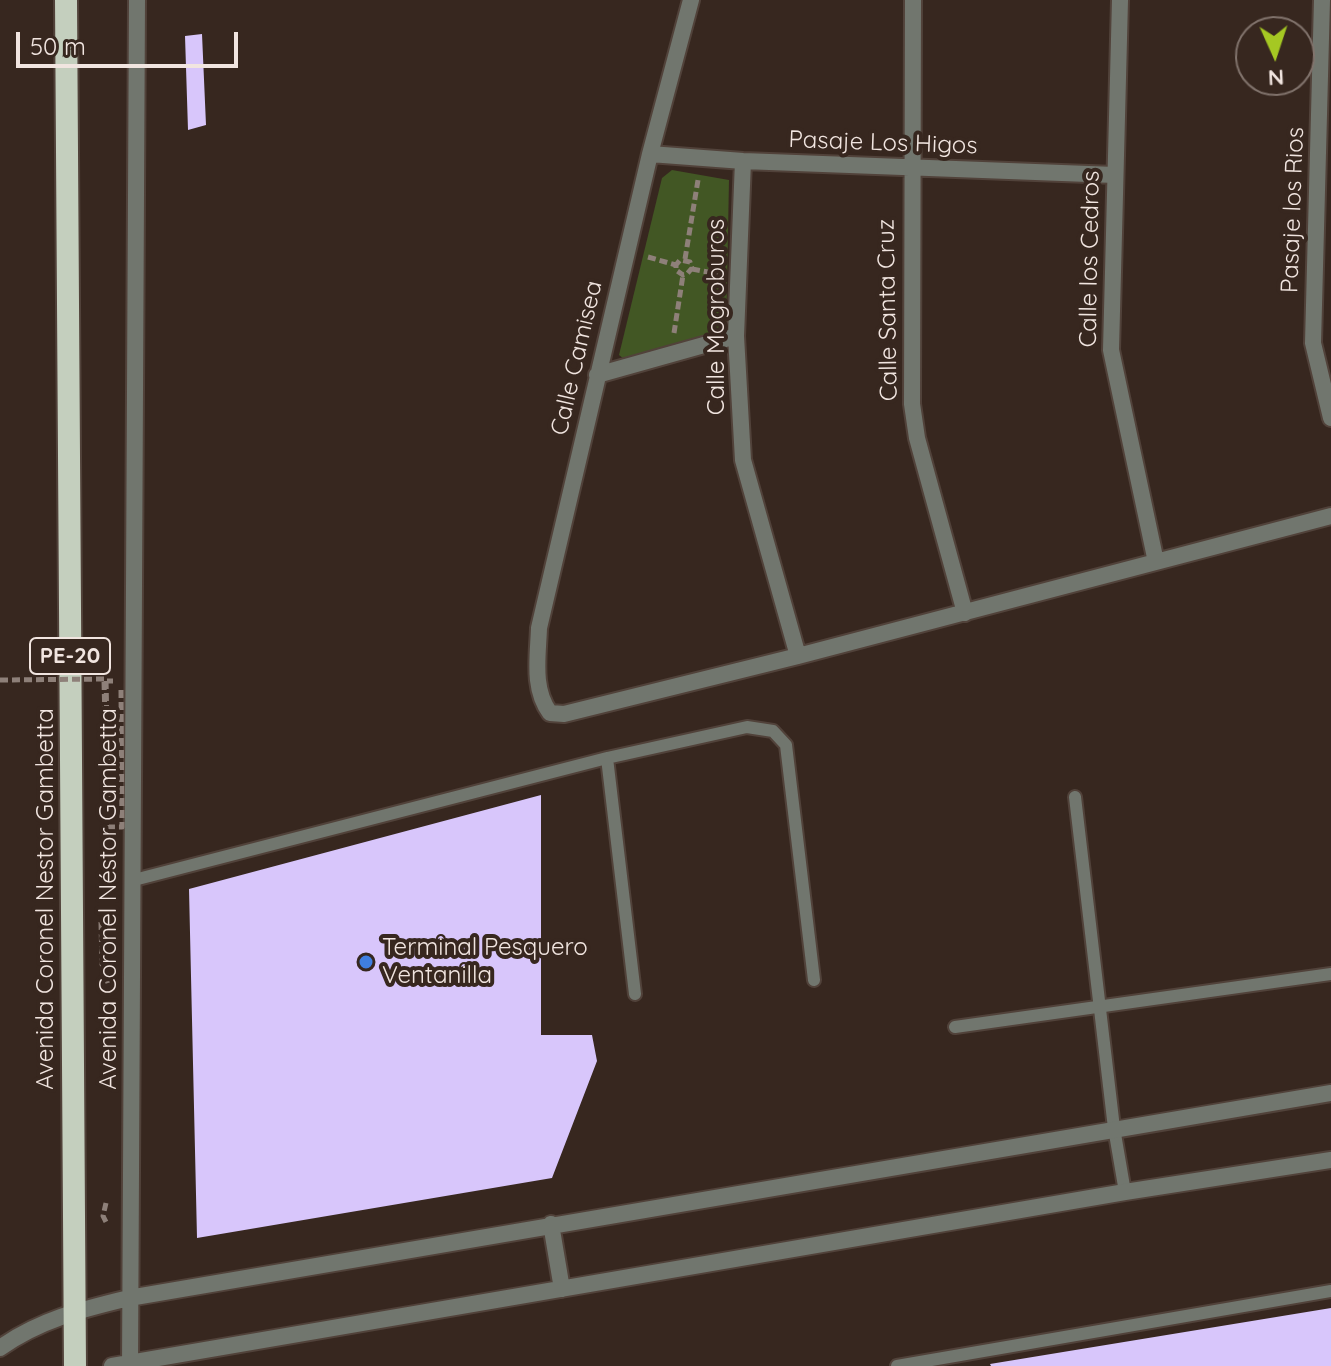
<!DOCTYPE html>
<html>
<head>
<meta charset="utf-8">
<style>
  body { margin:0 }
  #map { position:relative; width:1331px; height:1366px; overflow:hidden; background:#37271f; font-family:Quicksand,sans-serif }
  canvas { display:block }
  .north { position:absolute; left:1235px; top:16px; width:80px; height:80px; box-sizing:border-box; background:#37271f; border:2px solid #81736c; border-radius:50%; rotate:177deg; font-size:22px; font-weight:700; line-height:32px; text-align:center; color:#f1e5e0 }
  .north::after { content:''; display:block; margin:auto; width:28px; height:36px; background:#a5c823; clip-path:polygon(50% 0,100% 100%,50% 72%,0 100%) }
  .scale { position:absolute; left:16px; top:32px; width:222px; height:36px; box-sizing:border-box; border:4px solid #f1e5e0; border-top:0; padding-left:10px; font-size:24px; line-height:28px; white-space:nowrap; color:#f1e5e0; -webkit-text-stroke:6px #37271f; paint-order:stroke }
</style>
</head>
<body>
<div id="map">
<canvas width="1331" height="1366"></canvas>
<div class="north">N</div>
<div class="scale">50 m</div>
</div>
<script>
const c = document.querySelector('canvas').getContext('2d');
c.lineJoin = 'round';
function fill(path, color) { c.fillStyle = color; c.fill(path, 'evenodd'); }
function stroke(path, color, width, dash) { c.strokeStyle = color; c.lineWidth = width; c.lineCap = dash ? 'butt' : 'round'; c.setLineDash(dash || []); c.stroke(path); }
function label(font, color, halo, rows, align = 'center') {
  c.font = font + ' Quicksand,sans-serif'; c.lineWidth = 8; c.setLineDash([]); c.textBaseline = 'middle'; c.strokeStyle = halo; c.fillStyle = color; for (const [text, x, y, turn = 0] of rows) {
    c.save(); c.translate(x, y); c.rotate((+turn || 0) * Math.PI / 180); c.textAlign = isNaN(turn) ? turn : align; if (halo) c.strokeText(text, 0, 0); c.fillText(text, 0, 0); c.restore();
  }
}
const green = new Path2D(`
  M672 170 729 180 726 337 630 364 619 355 662 178Z`);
const building = new Path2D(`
  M202 34 206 125 188 130 185 36Z
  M541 795V1035H592L597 1061 552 1178 197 1238 189 889Z
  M1331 1308V1366H991L990 1364Z`);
const path = new Path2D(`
  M648 257 676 265V270L683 275 687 274 692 268 690 262 680 260 676 265
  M685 259 698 180
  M692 269 718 274
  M674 333 683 275
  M107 798 104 681H113
  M101 922 102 964 108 983
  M106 1203 103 1216 107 1224`);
const service = new Path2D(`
  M607 758 635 994
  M1075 797 1114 1128 1125 1192
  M134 880 607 758 747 727 773 731 786 745 814 980
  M955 1027 1331 974
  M897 1366 1331 1291`);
const minor = new Path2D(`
  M691 0 650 154 539 628C538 657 532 689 550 713L564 714 798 656 1331 516
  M913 0 912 404 917 438 965 613
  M1120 0 1111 350 1156 562
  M1322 0 1313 343 1331 418
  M650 154 743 161 1115 175
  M743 161 736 336 743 460 798 656
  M597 375 736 336
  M551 1224 562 1289
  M0 1348C39 1320 83 1309 129 1298L1331 1093
  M112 1366 1125 1192 1331 1160
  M130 1366 137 0`);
const trunk = new Path2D(`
  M66 0 75 1366`);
const pathBridge = new Path2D(`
  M0 680 106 679 109 827H122L121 689`);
const markers = [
  [366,962,8,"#3f7fe0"]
];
const shields = [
  [70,656,80]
];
const shieldNames = [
  ["PE-20",70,656]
];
const streetNames = [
  ["Pasaje Los Higos",883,143,2],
  ["Pasaje los Rios",1293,210,-88],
  ["Calle los Cedros",1090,259,-89],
  ["Calle Santa Cruz",888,310,-91],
  ["Calle Mogroburos",717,317,-90],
  ["Calle Camisea",577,358,-77],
  ["Avenida Coronel Nestor Gambetta",46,899,-90],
  ["Avenida Coronel Néstor Gambetta",109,899,-90]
];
const poiNames = [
  ["Terminal Pesquero",382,948],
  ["Ventanilla",382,976]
];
fill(green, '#425724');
fill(building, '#d8c6fb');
stroke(service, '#51423a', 16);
stroke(minor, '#51423a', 20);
stroke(trunk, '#51423a', 26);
stroke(path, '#8e8079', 5, [8, 4]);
stroke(service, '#71766e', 12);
stroke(minor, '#71766e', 16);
stroke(trunk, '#c4cfbe', 22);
stroke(pathBridge, '#8e8079', 5, [8, 4]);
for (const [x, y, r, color] of markers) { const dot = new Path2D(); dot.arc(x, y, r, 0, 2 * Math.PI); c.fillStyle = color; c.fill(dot); stroke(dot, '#37271f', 3); }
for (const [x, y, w] of shields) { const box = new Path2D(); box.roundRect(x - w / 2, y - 18, w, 36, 6); c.fillStyle = '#37271f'; c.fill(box); stroke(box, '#f1e5e0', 2); }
label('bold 22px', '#f1e5e0', null, shieldNames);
label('24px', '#f1e5e0', '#37271f', streetNames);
label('24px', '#f1e5e0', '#37271f', poiNames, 'left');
</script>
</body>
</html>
